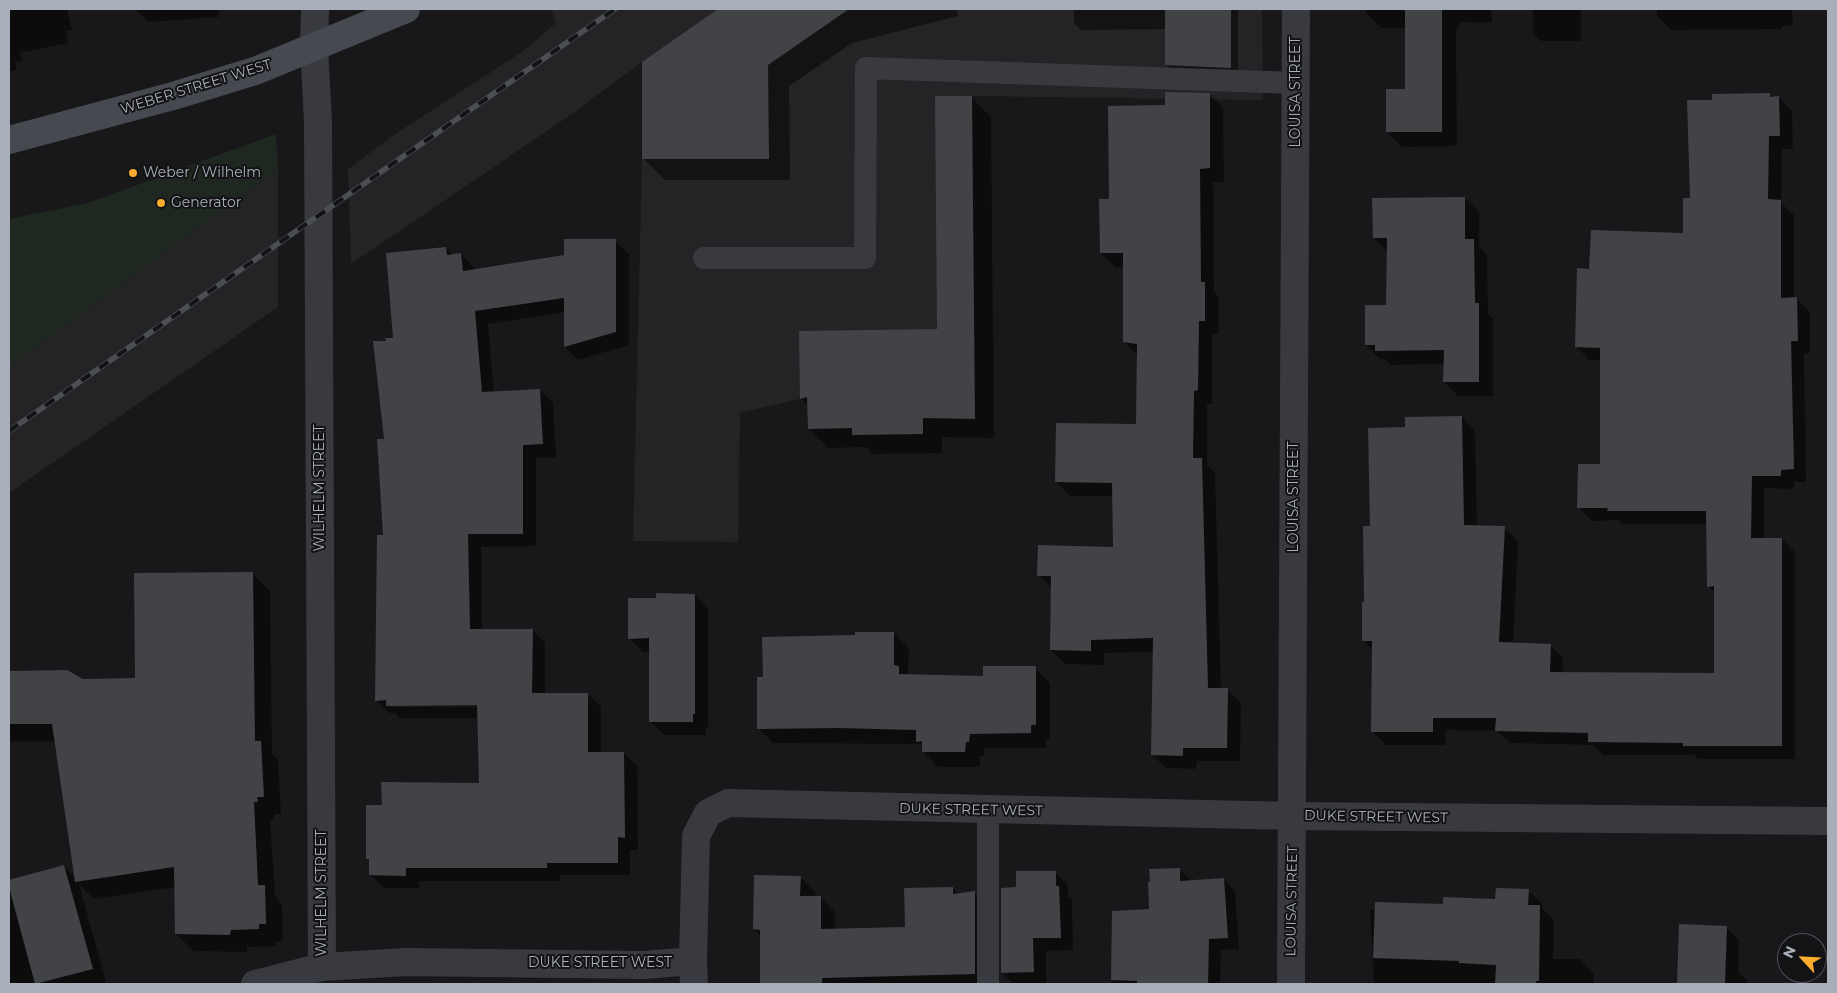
<!DOCTYPE html>
<html>
<head>
<meta charset="utf-8">
<style>
  body { margin:0 }
  #map { position:relative; width:1837px; height:993px; overflow:hidden; background:#18181a; font-family:Montserrat,sans-serif }
  canvas { display:block }
  .frame { position:absolute; inset:0; border:10px solid #a9afba; pointer-events:none }
  .north { position:absolute; left:1777px; top:933px; width:50px; height:50px; box-sizing:border-box; background:#131315; border:1px solid #4f5157; border-radius:50%; rotate:295deg; font-size:14px; font-weight:700; line-height:20px; text-align:center; color:#a9afba }
  .north::after { content:''; display:block; margin:auto; width:18px; height:22px; background:#fbac2f; clip-path:polygon(50% 0,100% 100%,50% 72%,0 100%) }
</style>
</head>
<body>
<div id="map">
<canvas width="1837" height="993"></canvas>
<div class="frame"></div>
<div class="north">N</div>
</div>
<script>
const c = document.querySelector('canvas').getContext('2d');
c.lineJoin = 'round';
function fill(path, color) { c.fillStyle = color; c.fill(path, 'evenodd'); }
function stroke(path, color, width, dash) { c.strokeStyle = color; c.lineWidth = width; c.lineCap = dash ? 'butt' : 'round'; c.setLineDash(dash || []); c.stroke(path); }
function label(font, color, halo, rows, align = 'center') {
  c.font = font + ' Montserrat,sans-serif'; c.lineWidth = 4; c.setLineDash([]); c.textBaseline = 'middle'; c.strokeStyle = halo; c.fillStyle = color; for (const [text, x, y, turn = 0] of rows) {
    c.save(); c.translate(x, y); c.rotate((+turn || 0) * Math.PI / 180); c.textAlign = isNaN(turn) ? turn : align; if (halo) c.strokeText(text, 0, 0); c.fillText(text, 0, 0); c.restore();
  }
}
const built = new Path2D(`
  M551 9H1262L1263 100 972 96 974 358 740 413 738 542 633 541 642 159V62L566 118 351 264 348 169 395 134 522 52 556 23Z
  M278 169V307L9 493V367Z`);
const green = new Path2D(`
  M276 134 278 169 9 367V219L88 203Z`);
const shadow = new Path2D(`
  M9 9H67L72 30 66 31 68 43 20 53 22 61 15 62 17 70 9 71Z
  M135 9H218L219 17 148 22Z
  M721 9H957L958 16 852 43 789 86 790 180H665L644 159 643 63Z
  M1074 9H1238V74L1174 72 1166 65V29L1081 30 1074 23Z
  M1366 9H1491L1492 23 1459 22V29H1456L1457 146 1402 147 1387 132 1407 90 1406 28H1381L1366 13Z
  M1533 9H1581V41H1541L1533 34Z
  M1657 9H1792L1793 25 1782 26V29L1671 30 1657 16Z
  M1209 94 1223 108 1224 182H1213L1214 292 1219 297 1218 334H1212V404H1207V465L1215 473 1221 689 1227 690 1241 703 1240 761H1197L1196 769 1166 768 1152 755 1154 652 1104 653V665L1065 664 1051 650 1052 589 1039 575 1114 549 1113 496H1070L1056 482 1137 425 1138 356 1124 342V267H1115L1101 253 1110 200 1167 106Z
  M1769 95 1772 98H1779L1792 111 1793 149H1782L1781 203 1794 215V299H1797L1810 312V353H1804L1806 482H1794V489L1764 488V539H1782L1795 552V759H1698L1694 755H1603L1593 745 1510 743 1497 731 1446 730 1445 745H1386L1373 732V650L1363 641 1366 604 1371 527 1406 428 1462 417 1475 431 1477 526 1504 528 1518 541 1513 644 1550 645 1563 658V673L1716 674 1715 593 1708 586 1707 524H1622L1618 520 1592 521 1578 507 1601 465V360H1589L1576 346 1591 270 1684 234 1713 101Z
  M971 97 991 117 994 438 942 437V453L873 454 866 447 829 448 809 429 808 406 801 398 939 330Z
  M1465 198 1479 212V246L1487 255 1488 314 1493 318V396H1458L1444 382 1445 364 1391 365 1385 359H1380L1366 345 1387 306 1388 252 1374 238Z
  M615 241 629 254V345L578 360 565 347V312L488 324 494 393 540 390 553 403 556 457 536 458V546L481 547 482 630H532L545 643V694H588L601 707V753H624L637 766 638 850H630V875H560V881H419V888H384L371 875 370 862 367 859 383 807 480 784 479 718H400L395 713H389L376 700 384 536 387 342 395 339 446 248 453 255 461 254 474 268V271L565 256ZM388 704H483V707H391Z
  M252 573 270 591 272 754 278 760 281 814H274V819H270L275 896 282 904 283 941H276V946L247 947V952L194 951 176 934V887L94 899 79 884 106 982 100 984H9V881L64 866 76 878 56 741 9 742V672H67L83 680 136 679Z
  M695 595 708 609V727H706V735H664L650 721V652H643L629 638 657 599Z
  M894 633 909 648 908 676 985 677 1035 668 1050 683V739H1046V748H984V756H980V767H938L923 752V747L920 744 773 743 758 728 764 678 857 636Z
  M1179 869 1191 881 1224 879 1235 891 1239 949 1221 950 1220 984H1112L1113 912 1150 910Z
  M1055 872 1068 885V897L1072 900 1073 950 1046 951V984H1014L1002 973 1018 888Z
  M800 877 815 892 814 897 821 898 835 912V930L906 928 952 888 959 894 974 893 989 907V984H761V936L754 929Z
  M1528 890 1542 904V908L1554 920 1553 959H1580L1594 974V984H1374L1370 910 1497 900Z
  M1680 926 1726 927 1739 940 1738 971 1750 984H1679Z`);
const building = new Path2D(`
  M718 9H849L768 65 769 159H642V62Z
  M1165 9H1231V68L1165 65Z
  M1405 9H1442V132H1386V89H1405Z
  M1165 92 1210 93V168L1200 169 1201 282H1205V321H1199L1198 390 1194 391 1193 458H1202L1208 688H1228L1227 748H1183V756L1151 755 1153 638 1091 640V651L1050 650 1051 576H1037L1038 545 1113 547 1112 483 1055 482 1056 423 1136 424 1137 344 1123 342V253H1100L1099 199H1109L1108 106 1165 105Z
  M1770 93V97L1779 96 1780 136H1769L1768 199 1781 200V298L1797 297 1798 341H1791L1794 469 1781 470V476H1752L1751 538H1782V746H1683V743L1588 742V733L1495 731 1496 718H1433V732H1371L1372 641H1362V602H1364L1363 526H1370L1368 428 1405 427V417L1462 416 1464 525 1505 526 1499 642 1551 644 1550 672 1714 673V586L1707 587 1706 511H1607L1608 508H1577L1578 464H1600V348L1575 347 1577 268 1589 269 1591 230 1683 233V198H1690L1687 100H1712V94Z
  M935 96H972L975 419 923 418V434L852 435V428L808 429 807 397 800 399 799 331 937 329Z
  M1465 197V239H1474L1475 303H1479V382H1443L1444 350 1375 351V345H1365V305H1386L1387 238H1373L1372 198Z
  M564 239H616V332L564 347V298L475 311 482 392 540 389 543 444 523 445V534H468L470 629H533L532 693H588V752H624L625 838 618 837V863H547V868H406V876L369 875V859H366V805H382L381 782 479 783 477 705 386 706V700L375 701 377 535H383L377 439H384L373 341H386L385 338H393L386 253 446 247 447 255 461 253 463 271 564 255Z
  M253 572 255 741H261L264 797H257L258 802H254L258 885H265L266 924H259V929L231 930 230 935 175 934 174 867 75 882 52 724H9V671L67 670 83 679 135 678 134 573Z
  M656 593 695 594V714H693V722H649V638L628 639V598H656Z
  M855 632H894V665L899 666V674L983 676V666H1036V725H1031V733L970 734 969 742H966L965 752H922V741L916 742V730L839 728 757 729V677H763L762 637 855 635Z
  M64 865 93 969 35 984 9 887V880Z
  M1180 868V881L1224 878 1228 938 1209 939 1208 984H1137V981L1111 980 1112 911 1149 909 1148 882H1150L1149 869Z
  M1016 871H1056V886H1059L1061 938H1033L1034 972 1001 973V888L1016 887Z
  M754 875 801 876 800 896H821V929L905 927 904 888 953 887V894L975 891V974L822 978V984H760V930L753 929Z
  M1496 888 1529 889 1528 905H1540L1539 981H1536V984H1495L1496 965 1459 963V961L1373 958 1375 902 1443 904V897L1495 899Z
  M1679 924 1727 926 1725 984H1677Z`);
const lane = new Path2D(`
  M704 258H865L866 68 1296 83
  M988 984V810`);
const street = new Path2D(`
  M315 9 314 47 318 122 322 967
  M255 984 322 967 407 962 644 965 693 961
  M694 984 693 961 696 836 708 813 728 803 1293 816 1828 821
  M1291 984 1296 9`);
const secondary = new Path2D(`
  M9 140 173 96 255 71 406 9`);
const rail = new Path2D(`
  M9 431 615 9`);
const markers = [
  [133,173,5,"#fbac2f"],
  [161,203,5,"#fbac2f"]
];
const streetNames = [
  ["WEBER STREET WEST",196,87,-17],
  ["LOUISA STREET",1296,92,-90],
  ["WILHELM STREET",320,488,-90],
  ["LOUISA STREET",1294,497,-90],
  ["DUKE STREET WEST",971,810,1],
  ["DUKE STREET WEST",1376,817,1],
  ["WILHELM STREET",322,893,-90],
  ["LOUISA STREET",1292,901,-89],
  ["DUKE STREET WEST",600,963]
];
const poiNames = [
  ["Weber / Wilhelm",143,173],
  ["Generator",171,203]
];
fill(built, '#242427');
fill(green, '#1f2820');
fill(shadow, '#0007');
fill(building, '#424347');
stroke(lane, '#383a3f', 22);
stroke(street, '#383a3f', 28);
stroke(secondary, '#46494f', 28);
stroke(rail, '#4b4e54', 5.5);
stroke(rail, '#131315', 4, [11]);
for (const [x, y, r, color] of markers) { const dot = new Path2D(); dot.arc(x, y, r, 0, 2 * Math.PI); c.fillStyle = color; c.fill(dot); stroke(dot, '#131315', 2); }
label('14px', '#a9afba', '#131315', streetNames);
label('14px', '#a9afba', '#131315', poiNames, 'left');
</script>
</body>
</html>
